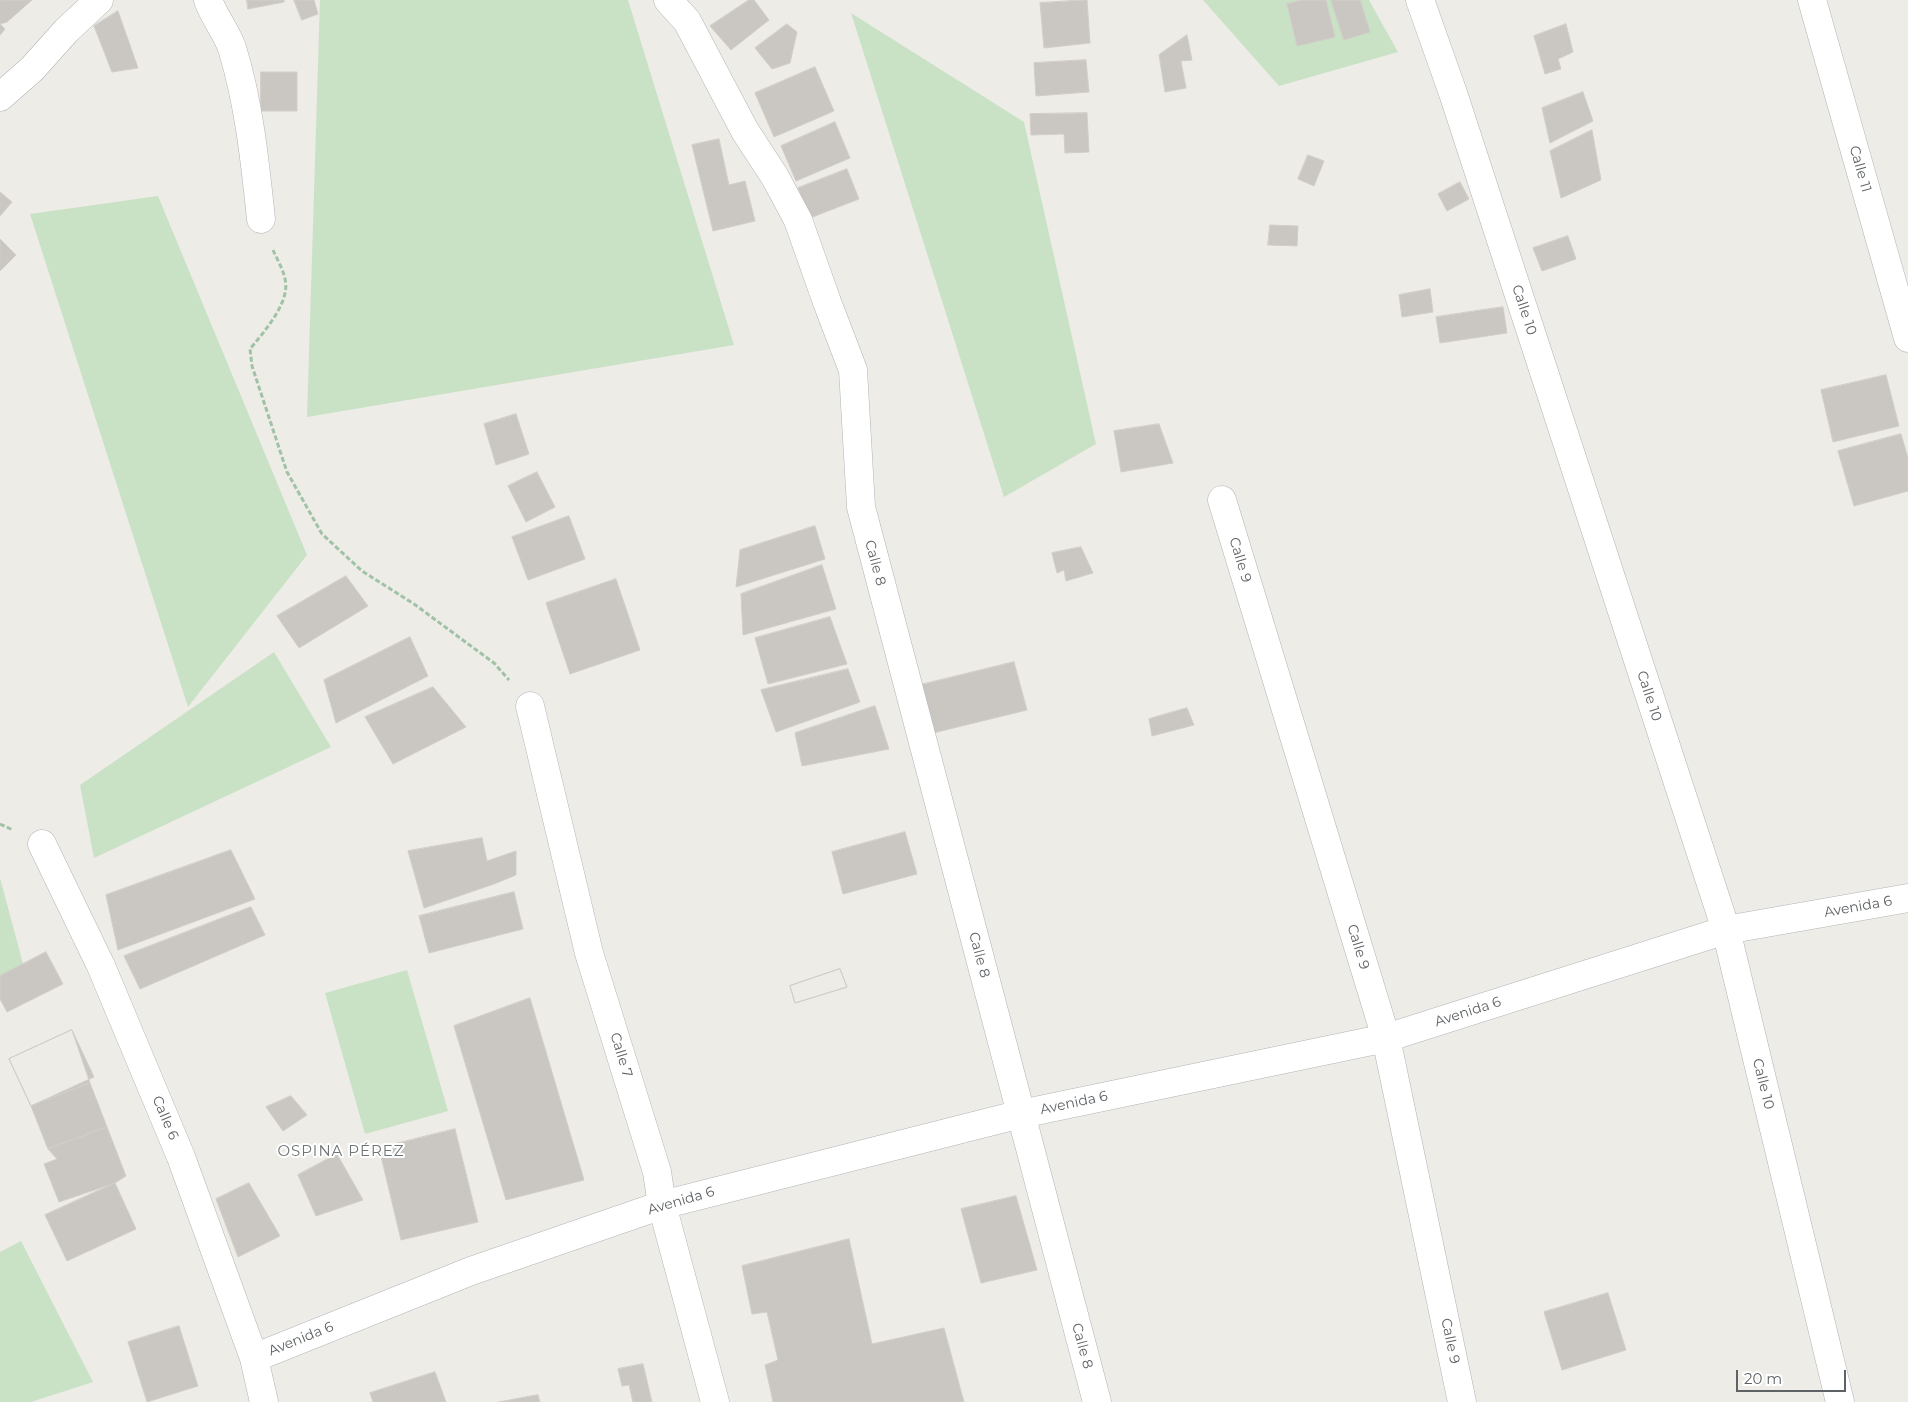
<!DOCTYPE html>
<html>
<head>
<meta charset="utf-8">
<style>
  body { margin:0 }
  #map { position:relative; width:1908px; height:1402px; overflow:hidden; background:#eeece7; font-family:Montserrat,sans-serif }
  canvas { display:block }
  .scale { position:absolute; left:1736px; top:1370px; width:110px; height:22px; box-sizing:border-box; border:2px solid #5e6265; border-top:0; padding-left:6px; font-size:15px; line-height:18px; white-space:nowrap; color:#5e6265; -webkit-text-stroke:4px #fff; paint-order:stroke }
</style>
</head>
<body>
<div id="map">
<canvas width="1908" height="1402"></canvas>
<div class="scale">20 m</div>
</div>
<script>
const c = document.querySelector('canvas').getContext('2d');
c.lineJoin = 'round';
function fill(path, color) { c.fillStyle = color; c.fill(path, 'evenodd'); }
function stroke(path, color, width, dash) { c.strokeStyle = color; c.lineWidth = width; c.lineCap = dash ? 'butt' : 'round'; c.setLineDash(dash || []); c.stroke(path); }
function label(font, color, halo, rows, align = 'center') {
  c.font = font + ' Montserrat,sans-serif'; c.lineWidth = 4; c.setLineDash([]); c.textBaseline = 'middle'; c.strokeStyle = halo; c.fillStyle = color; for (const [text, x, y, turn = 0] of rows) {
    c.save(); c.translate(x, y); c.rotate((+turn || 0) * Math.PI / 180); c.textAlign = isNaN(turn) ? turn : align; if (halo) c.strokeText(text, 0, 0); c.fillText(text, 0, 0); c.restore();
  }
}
const green = new Path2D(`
  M320 0H628L734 345 307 417Z
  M1203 0H1369L1398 52 1279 86Z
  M851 13 1024 122 1096 444 1004 497Z
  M158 196 307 555 188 707 30 214Z
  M274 652 331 747 94 858 80 785Z
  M0 878 29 986 0 981Z
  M407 970 448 1111 365 1134 325 993Z
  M21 1241 93 1382 31 1402H0V1252Z`);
const building = new Path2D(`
  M0 0H32L7 22 0 24Z
  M247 0H284V2L248 9Z
  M294 0H314L318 14 302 20Z
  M749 0H754L769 20 731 50 710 26Z
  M1087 0 1090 43 1044 48 1040 3Z
  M1303 0H1326L1335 37 1297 46 1287 4Z
  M1331 0H1360L1370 32 1344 40Z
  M118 11 138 68 112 72 94 26Z
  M0 24 5 29 0 35Z
  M787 24 797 32 790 63 772 69 755 48Z
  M1566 24 1573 52 1558 59 1561 69 1545 74 1534 36Z
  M1187 35 1192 60 1181 61 1186 88 1165 92 1159 55Z
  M1086 60 1089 92 1036 96 1034 63Z
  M815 67 834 111 774 137 755 93Z
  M261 72H297V111H261Z
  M1583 92 1593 121 1550 143 1542 108Z
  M1087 113 1089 152 1065 153 1064 134 1031 135 1030 114Z
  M835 122 850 158 796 181 781 146Z
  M1592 130 1601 180 1561 198 1550 151Z
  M719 139 729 185 745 181 755 221 713 231 692 145Z
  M1308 155 1324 161 1314 186 1298 179Z
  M847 169 859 199 810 218 798 188Z
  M1460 182 1469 199 1447 211 1438 194Z
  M0 192 12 202 0 216Z
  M1270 225 1298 226 1297 246 1268 245Z
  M1568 236 1576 259 1542 271 1533 248Z
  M0 239 16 255 0 271Z
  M1430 289 1433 312 1402 317 1399 295Z
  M1503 307 1507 333 1440 343 1436 317Z
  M1886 375 1899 426 1833 442 1821 390Z
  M516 414 529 454 496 465 484 424Z
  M1159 424 1173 463 1121 472 1114 431Z
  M1901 434 1908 458V491L1854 506 1838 451Z
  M537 472 555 507 526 522 508 486Z
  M569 516 585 559 528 580 512 537Z
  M815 526 825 559 736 587 740 550Z
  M1081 547 1093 573 1066 581 1064 570 1057 573 1052 553Z
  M822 565 836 609 743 635 741 594Z
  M346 576 368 606 299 648 277 616Z
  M616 579 640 650 570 674 546 603Z
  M830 617 847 664 768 684 755 638Z
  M410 637 428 676 336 723 324 680Z
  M1014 662 1027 710 925 735 912 687Z
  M848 669 860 702 776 732 761 690Z
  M433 687 466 727 393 764 365 717Z
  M875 706 889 749 802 766 795 733Z
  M1187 708 1194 725 1152 736 1149 719Z
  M905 832 917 874 843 894 832 852Z
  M482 838 487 861 516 851V875L494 884 424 908 408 851Z
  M231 850 255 899 118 950 106 895Z
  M514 892 523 929 429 953 419 916Z
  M251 907 265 935 140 989 124 956Z
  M46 952 63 984 7 1012 0 999V976Z
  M840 969 847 987 795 1003 790 986Z
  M840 969 847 987 795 1003 790 986Z
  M530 998 584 1180 506 1200 454 1026Z
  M72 1030 90 1083 31 1106 9 1059Z
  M72 1030 94 1077 31 1106 9 1059Z
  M90 1083 107 1127 48 1149 31 1106Z
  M291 1096 307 1115 283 1131 266 1107Z
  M107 1127 126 1176 115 1183 59 1202 44 1164 57 1159 48 1149Z
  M455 1129 478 1222 401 1240 379 1148Z
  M337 1154 363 1200 316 1216 298 1175Z
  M115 1183 136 1229 67 1261 45 1215Z
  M249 1183 280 1236 238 1257 216 1199Z
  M1016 1196 1037 1270 981 1283 961 1209Z
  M849 1239 872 1344 944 1328 964 1402H773L765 1365 778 1360 767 1312 752 1314 742 1266Z
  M1608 1293 1626 1350 1562 1370 1544 1312Z
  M179 1326 198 1386 147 1402 128 1342Z
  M643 1364 652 1402H633L629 1385 622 1386 618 1369Z
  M435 1372 446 1402H373L370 1393Z
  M538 1395 540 1402H499Z`);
const path = new Path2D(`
  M273 250C277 259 283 269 285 279 291 302 263 333 250 349L252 366 287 472 322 534 362 571 414 604 494 663 509 680
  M0 824 13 830`);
const minor = new Path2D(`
  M208 0C214 17 226 31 232 48 249 103 255 162 261 219
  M668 0 687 21 745 131 775 177 798 220 827 302 853 370 861 507 1097 1402
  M1420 0 1453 93 1726 930 1840 1402
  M1812 0 1908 338
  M0 97 32 69 66 31 99 0
  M1222 500 1386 1038 1462 1402
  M530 706 589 953 657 1172 662 1205 715 1402
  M42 844 101 966 181 1157 254 1358 264 1402
  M254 1358 471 1271 662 1205 1021 1114 1386 1038 1726 930 1908 898`);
const streetNames = [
  ["Calle 11",1860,169,74],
  ["Calle 10",1524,310,72],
  ["Calle 9",1240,560,73],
  ["Calle 8",875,563,75],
  ["Calle 10",1649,696,72],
  ["Avenida 6",1858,907,-10],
  ["Calle 9",1358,947,73],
  ["Calle 8",979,955,75],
  ["Avenida 6",1468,1012,-18],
  ["Calle 7",621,1055,73],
  ["Calle 10",1763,1084,76],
  ["Avenida 6",1074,1103,-12],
  ["Calle 6",165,1118,67],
  ["Avenida 6",681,1201,-16],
  ["Avenida 6",301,1339,-22],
  ["Calle 9",1450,1341,78],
  ["Calle 8",1082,1346,75]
];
const neighbourhoodNames = [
  ["OSPINA PÉREZ",341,1152]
];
fill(green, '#c9e2c6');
fill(building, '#cac7c3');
stroke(building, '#d2cdc6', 1);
stroke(minor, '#b1b4b7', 29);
stroke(path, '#a0c2a7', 3, [5, 2.5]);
stroke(minor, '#fff', 28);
label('14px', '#5e6265', '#fff', streetNames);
c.letterSpacing = '1px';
label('15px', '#6f7477', '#fff', neighbourhoodNames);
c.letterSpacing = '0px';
</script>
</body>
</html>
